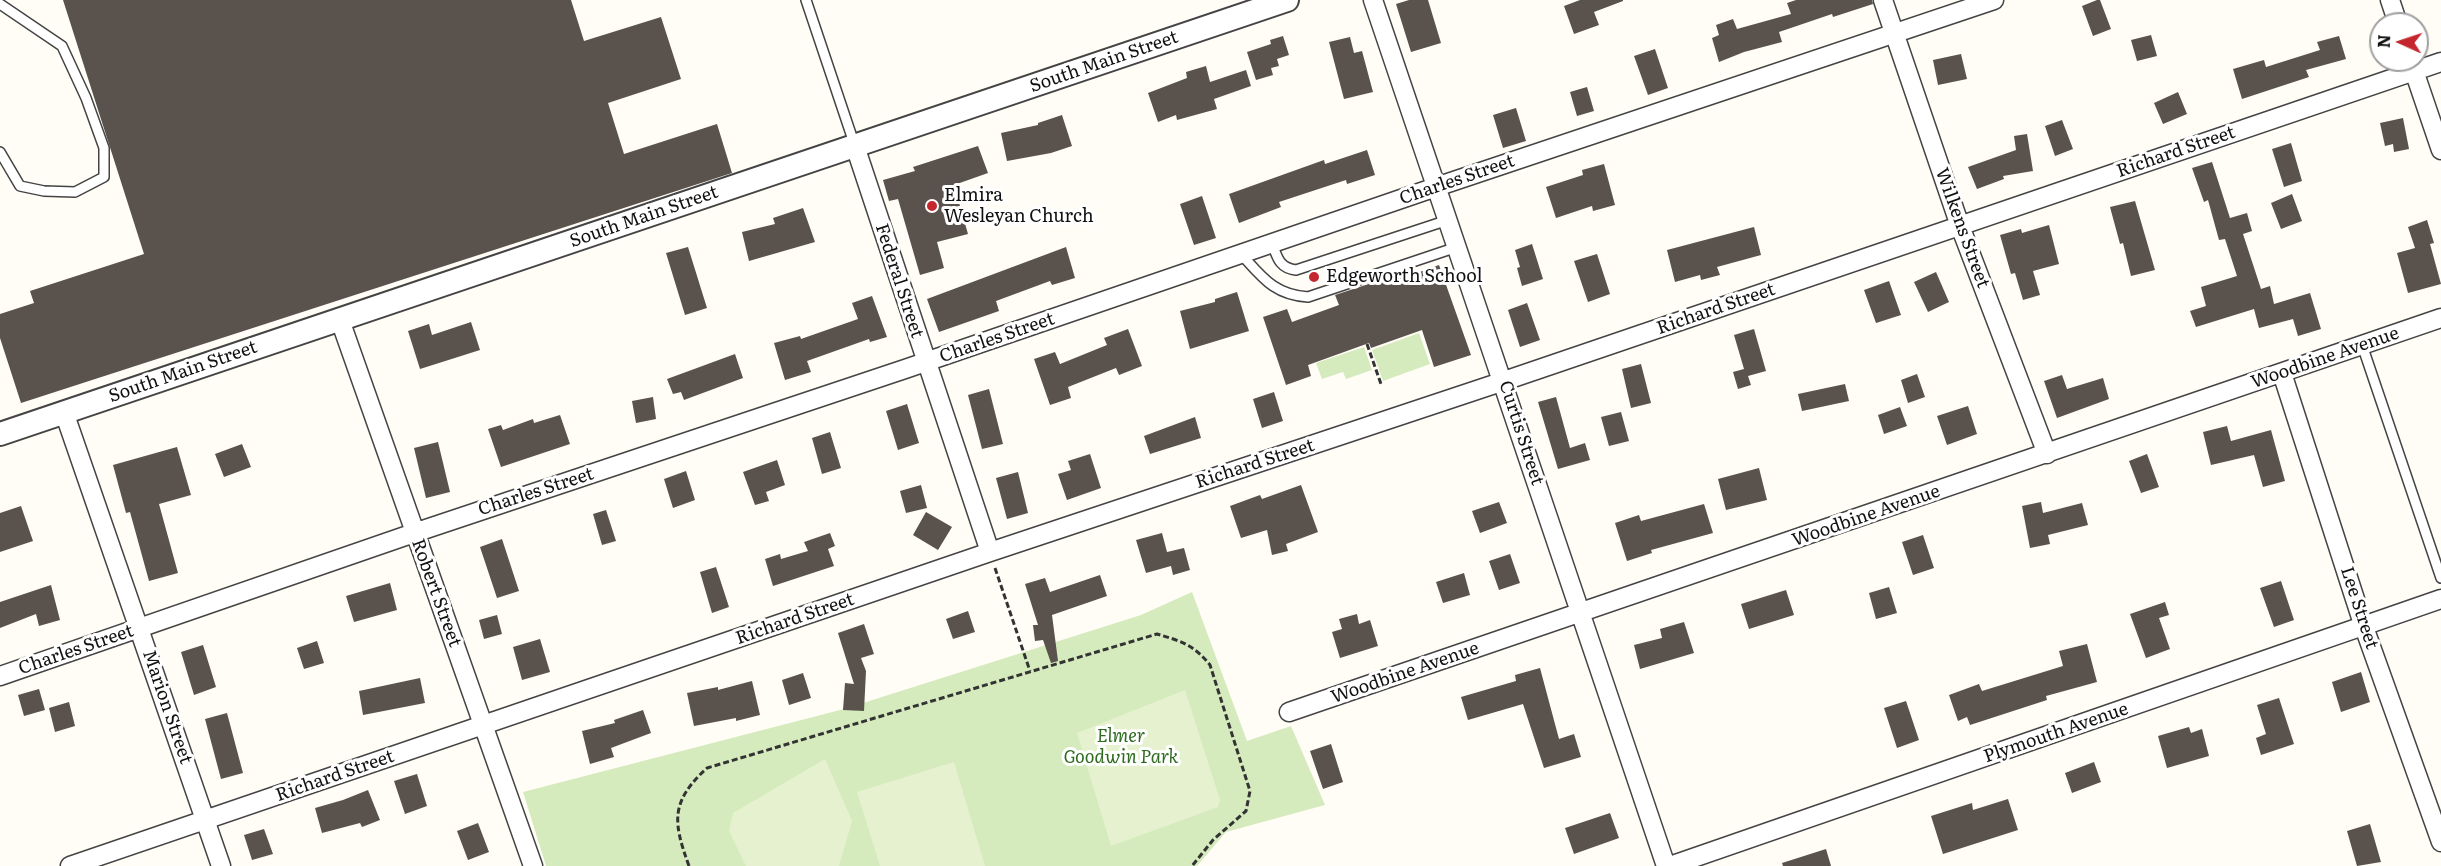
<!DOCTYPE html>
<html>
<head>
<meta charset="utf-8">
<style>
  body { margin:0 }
  #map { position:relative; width:2441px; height:866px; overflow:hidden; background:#fffdf5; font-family:Literata,serif }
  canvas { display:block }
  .north { position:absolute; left:2369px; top:12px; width:60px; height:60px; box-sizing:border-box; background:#fff; border:2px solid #a0a0a0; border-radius:50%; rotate:273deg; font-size:16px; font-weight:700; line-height:24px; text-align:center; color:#111 }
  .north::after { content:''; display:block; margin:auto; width:21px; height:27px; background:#c4262e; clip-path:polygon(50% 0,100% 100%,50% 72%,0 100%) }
</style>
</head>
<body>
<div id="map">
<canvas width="2441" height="866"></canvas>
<div class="north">N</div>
</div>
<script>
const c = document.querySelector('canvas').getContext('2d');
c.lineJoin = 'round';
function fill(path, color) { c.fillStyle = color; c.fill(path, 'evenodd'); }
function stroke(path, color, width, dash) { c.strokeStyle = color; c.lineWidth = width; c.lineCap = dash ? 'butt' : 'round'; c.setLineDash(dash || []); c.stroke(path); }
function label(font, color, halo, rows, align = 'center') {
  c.font = font + ' Literata,serif'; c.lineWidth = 6; c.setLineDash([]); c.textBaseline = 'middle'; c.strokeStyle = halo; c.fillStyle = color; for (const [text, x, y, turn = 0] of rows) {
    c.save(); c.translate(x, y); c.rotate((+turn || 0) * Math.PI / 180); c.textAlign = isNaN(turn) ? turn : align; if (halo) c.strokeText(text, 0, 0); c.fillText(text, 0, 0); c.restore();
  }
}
const green = new Path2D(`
  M1419 333 1430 364 1383 381 1372 350Z
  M1364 347 1372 370 1346 379 1343 372 1322 379 1316 363Z
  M1192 592 1247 741 1291 726 1325 805 1226 832 1197 866H546L523 792 844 709 1141 615Z`);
const pitch = new Path2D(`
  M1185 690 1220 800 1218 807 1111 846 1077 733Z
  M825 759 852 821 839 866H746L729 831 733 813Z
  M954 762 985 866H880L857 792Z`);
const building = new Path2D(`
  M63 0H571L584 41 661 17 681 79 608 103 624 154 717 124 732 173 21 403 0 338V314L34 303 30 291 144 254Z
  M1409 0H1428L1441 43 1411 52 1396 4Z
  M1580 0H1623V1L1594 12 1599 25 1574 34 1564 6Z
  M1796 0H1872L1873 4 1833 17 1832 14 1779 32 1782 42 1744 52 1719 62 1712 38 1719 35 1716 25 1733 19 1737 29 1791 14 1787 3Z
  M2097 0H2100L2111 29 2093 36 2082 6Z
  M2151 35 2157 56 2137 61 2131 40Z
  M1283 36 1289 55 1277 59 1279 66 1271 68 1273 75 1256 80 1247 52 1271 44 1270 40Z
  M2339 36 2346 59 2306 70 2309 77 2242 99 2233 69 2264 60 2266 67 2320 50 2317 42Z
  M1350 37 1354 53 1362 51 1373 92 1344 99 1329 42Z
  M1655 49 1668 88 1648 95 1634 56Z
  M1961 54 1967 79 1938 85 1933 60Z
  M1206 66 1210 82 1246 70 1251 86 1214 99 1217 109 1177 120 1176 115 1158 122 1148 93 1187 78 1186 72Z
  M1587 87 1594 111 1577 116 1570 92Z
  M2178 92 2187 114 2163 124 2154 103Z
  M1516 108 1526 141 1503 148 1493 115Z
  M1062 115 1072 146 1051 153 1007 161 1001 133 1038 125V123Z
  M2403 118 2409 149 2394 152 2393 144 2385 146 2380 123Z
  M2062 120 2073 149 2055 156 2045 126Z
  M2027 134 2033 171 2003 176 2004 179 1977 189 1968 167 2016 150 2014 136Z
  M2291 143 2302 181 2284 187 2272 149Z
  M978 146 988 173 954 185 968 234 937 242 944 268 920 275 898 199 889 201 883 180 915 171 913 167Z
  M1367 150 1375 175 1347 184 1346 180 1279 202 1281 207 1239 223 1229 194 1324 160 1325 164Z
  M2212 162 2230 218 2247 213 2252 231 2243 234 2261 289 2270 286 2274 304 2310 293 2321 329 2298 336 2293 319 2259 328 2254 309 2196 327 2190 311 2206 306 2201 287 2237 276 2225 239 2219 240 2208 200 2204 202 2192 168Z
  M1604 164 1615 205 1593 211 1592 206 1556 218 1546 187 1583 175 1582 170Z
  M2292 194 2302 221 2281 229 2271 203Z
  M1202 196 1216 238 1194 245 1180 204Z
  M2135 201 2155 270 2131 276 2123 243 2120 244 2110 207Z
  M803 208 815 242 749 261 742 232 775 224 773 218Z
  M2427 220 2434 243 2430 244 2441 284 2408 293 2397 253 2415 248 2408 227Z
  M2049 225 2059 264 2033 271 2040 295 2023 300 2015 273 2011 274 2000 235 2021 229 2022 233Z
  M1754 227 1761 255 1717 267 1720 275 1701 280 1700 275 1675 282 1667 250Z
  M1532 244 1543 279 1522 286 1517 268 1520 267 1515 250Z
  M688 247 707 308 685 315 666 253Z
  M1066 247 1075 278 1052 285 1050 281 996 301 999 311 939 332 927 299Z
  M1597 254 1610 294 1588 302 1574 261Z
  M1439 265 1471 355 1434 367 1422 330 1371 348 1369 343 1308 365 1311 376 1286 385 1263 317 1287 309 1292 322 1339 305 1335 295 1402 273 1403 278Z
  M1936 272 1949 302 1928 312 1914 282Z
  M1889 281 1901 315 1876 323 1864 290Z
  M1237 292 1249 331 1190 349 1180 311 1215 302V299Z
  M872 296 887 337 870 342 869 339 807 361 811 372 785 380 774 343 800 336 801 339 858 319 852 303Z
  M1527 303 1540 340 1520 347 1508 310Z
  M471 322 480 350 420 369 408 331 429 324 432 335Z
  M1128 329 1142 366 1119 375 1116 368 1068 387 1071 398 1050 405 1034 359 1055 352 1060 364 1107 345 1104 338Z
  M1754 329 1766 371 1748 376 1751 385 1738 389 1733 372 1744 369 1734 335Z
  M735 354 743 378 684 400 681 392 673 394 667 379Z
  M1641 364 1651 403 1631 408 1622 369Z
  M1917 374 1925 397 1908 403 1901 380Z
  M2062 375 2067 389 2103 378 2109 399 2057 418 2044 381Z
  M1845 384 1849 401 1802 411 1798 394Z
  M989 389 1003 444 982 449 968 395Z
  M1274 392 1283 421 1262 428 1253 399Z
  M653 397 656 419 636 423 632 401Z
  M1556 397 1570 448 1585 443 1590 460 1558 469 1538 402Z
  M907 404 919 443 898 450 886 411Z
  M1968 406 1977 434 1947 445 1937 416Z
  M1900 407 1907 426 1884 434 1878 415Z
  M1621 412 1629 441 1609 446 1601 417Z
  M560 415 570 444 501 467 488 429 501 425 503 430 533 419 534 423Z
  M1195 417 1201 438 1150 454 1144 436Z
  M2227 426 2231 441 2271 430 2285 481 2263 487 2254 455 2211 465 2203 432Z
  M830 432 841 468 822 474 812 438Z
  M438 442 450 492 426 498 414 448Z
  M242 444 251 467 224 477 215 454Z
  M177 447 191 495 159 504 178 573 149 581 130 512 126 513 113 465Z
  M1090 454 1101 488 1067 500 1058 474 1071 470 1068 461Z
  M2147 454 2159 487 2141 493 2129 461Z
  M777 460 785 485 766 492 769 501 755 505 743 472Z
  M1759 468 1767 500 1726 510 1718 479Z
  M686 471 695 500 673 508 664 479Z
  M1018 472 1028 513 1007 519 996 478Z
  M921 485 927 508 906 513 900 491Z
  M1301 485 1318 532 1286 544 1288 551 1272 555 1267 530 1241 538 1230 506 1260 495 1262 499Z
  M1499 502 1507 523 1480 533 1472 511Z
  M2041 502 2043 513 2082 503 2088 525 2048 535 2050 544 2030 548 2022 506Z
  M1704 504 1713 533 1651 550 1652 553 1627 561 1615 523 1639 515 1641 521Z
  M21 506 33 541 0 552V513Z
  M606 510 616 541 602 545 593 514Z
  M926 512 952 527 938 550 913 535Z
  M830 533 835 546 828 549 834 566 773 586 765 559 780 554 781 559 808 551 804 542Z
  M1162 533 1167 552 1184 548 1190 570 1173 575 1171 566 1146 573 1136 540Z
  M1923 535 1934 568 1913 575 1902 542Z
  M502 539 519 591 497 598 480 547Z
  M1510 554 1520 583 1499 590 1489 561Z
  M716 567 729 607 712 613 700 572Z
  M1464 573 1470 595 1443 603 1436 582Z
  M1100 575 1107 596 1052 615 1058 661 1051 663 1043 640 1035 641 1033 625H1038L1025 584 1045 578 1050 592Z
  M2281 581 2294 620 2274 627 2260 588Z
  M390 583 397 610 354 622 346 596Z
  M51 585 60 620 39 626 36 614 0 628V602Z
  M1889 587 1897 613 1876 619 1869 593Z
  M1786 590 1794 615 1749 629 1741 604Z
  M2165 602 2169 615 2159 618 2170 649 2146 658 2130 614Z
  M968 611 975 632 953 639 946 619Z
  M1357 614 1359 624 1370 620 1378 646 1340 658 1332 632 1342 629 1339 619Z
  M497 615 502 634 484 639 479 620Z
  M1684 622 1694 653 1640 669 1634 645 1662 638 1660 629Z
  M864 624 874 654 861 658 866 671 864 711 843 710 845 683 854 684 838 633Z
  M540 639 550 672 522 680 513 647Z
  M317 641 324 663 304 669 297 648Z
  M2087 644 2097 682 2046 696 2047 700 1970 725 1967 717 1958 721 1949 695 1979 684 1982 691 2063 666 2059 651Z
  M203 645 216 687 194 695 181 652Z
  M1540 668 1559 739 1574 734 1581 757 1544 768 1523 704 1468 720 1461 697 1516 681 1515 675Z
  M2361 672 2370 702 2341 712 2332 682Z
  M803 673 811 698 789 705 782 680Z
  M420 678 425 703 363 715 359 691Z
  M752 681 760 715 736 721V718L694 726 687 693 718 687V690Z
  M39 689 45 710 24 716 18 695Z
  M2279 698 2294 744 2261 755 2256 738 2266 734 2257 705Z
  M1906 701 1919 740 1897 748 1884 708Z
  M69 702 75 726 55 732 49 708Z
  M643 710 651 733 611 748 614 757 590 764 582 731 615 723 614 720Z
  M227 713 243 773 221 779 205 719Z
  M2189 727 2191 733 2202 729 2209 756 2167 768 2158 736Z
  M1331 744 1343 782 1323 789 1310 751Z
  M2094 762 2101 782 2072 793 2065 773Z
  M417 774 427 806 405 814 394 781Z
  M368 790 380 820 362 827 360 823 322 833 315 808 343 800Z
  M2008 799 2018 830 1943 854 1931 816 1972 803 1973 810Z
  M1610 813 1619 838 1574 854 1565 828Z
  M478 823 489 852 468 860 457 831Z
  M2370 824 2381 862 2357 866 2347 831Z
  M264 829 273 854 252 860 244 835Z
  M1826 849 1831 866H1783L1782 863Z`);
const path = new Path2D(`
  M1367 344 1381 384
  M995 568 1030 671
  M689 866C673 822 670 802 707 768L1157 634C1181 641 1194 645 1210 665L1250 791 1246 811 1213 840 1192 866`);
const service = new Path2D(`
  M806 0 855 146
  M0 4 62 46 86 98 104 148V177L75 192 44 191 20 186 0 152
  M1272 243C1277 257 1279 268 1296 270L1448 220
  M1241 254C1262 277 1274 295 1308 297L1457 247
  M2362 345 2441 578`);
const minor = new Path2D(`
  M1373 0 1666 866
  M1883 0 1960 226 2047 454
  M2390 0 2398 24
  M2411 62 2441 150
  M855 146 990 552
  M340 320 533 866
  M2282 373 2364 627 2441 842
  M64 412 221 866
  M0 676 414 533 905 369 1436 187 1994 0
  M1289 712 2441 318
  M70 866 990 552 1504 381 2441 62
  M1670 866 2441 599`);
const tertiary = new Path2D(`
  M0 434 1287 0`);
const markers = [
  [932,206,6,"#c4262e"],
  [1314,277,6,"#c4262e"]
];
const streetNames = [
  ["South Main Street",1104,62,-19],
  ["Richard Street",2176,152,-19],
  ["Charles Street",1457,180,-19],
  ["South Main Street",644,217,-19],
  ["Wilkens Street",1962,228,70],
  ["Federal Street",899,281,72],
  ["Richard Street",1716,309,-19],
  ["Charles Street",997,338,-19],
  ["Woodbine Avenue",2325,358,-19],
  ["South Main Street",183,372,-19],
  ["Curtis Street",1521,433,72],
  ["Richard Street",1255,464,-18],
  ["Charles Street",536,492,-18],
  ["Woodbine Avenue",1866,516,-19],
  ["Robert Street",436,593,70],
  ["Lee Street",2359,608,72],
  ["Richard Street",795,619,-19],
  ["Charles Street",76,650,-19],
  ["Woodbine Avenue",1405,673,-19],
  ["Marion Street",167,707,71],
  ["Plymouth Avenue",2056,733,-19],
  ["Richard Street",335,776,-19]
];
const poiNames = [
  ["Elmira",944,196],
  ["Wesleyan Church",944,217],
  ["Edgeworth School",1326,277]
];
const parkNames = [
  ["Elmer",1121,737],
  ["Goodwin Park",1121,758]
];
fill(green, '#d5ebbd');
fill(pitch, '#e6f2cf');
fill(building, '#5a524d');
stroke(service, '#444', 12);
stroke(minor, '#444', 21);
stroke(tertiary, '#444', 26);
stroke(path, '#333', 3, [6, 3]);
stroke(service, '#fff', 9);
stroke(minor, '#fff', 18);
stroke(tertiary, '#fff', 22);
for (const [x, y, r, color] of markers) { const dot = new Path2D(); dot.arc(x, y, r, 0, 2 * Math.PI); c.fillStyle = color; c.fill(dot); stroke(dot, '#fff', 2); }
label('18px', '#111', '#fff', streetNames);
label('18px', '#111', '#fff', poiNames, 'left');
label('italic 18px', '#2f6b1f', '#fff', parkNames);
</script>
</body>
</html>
